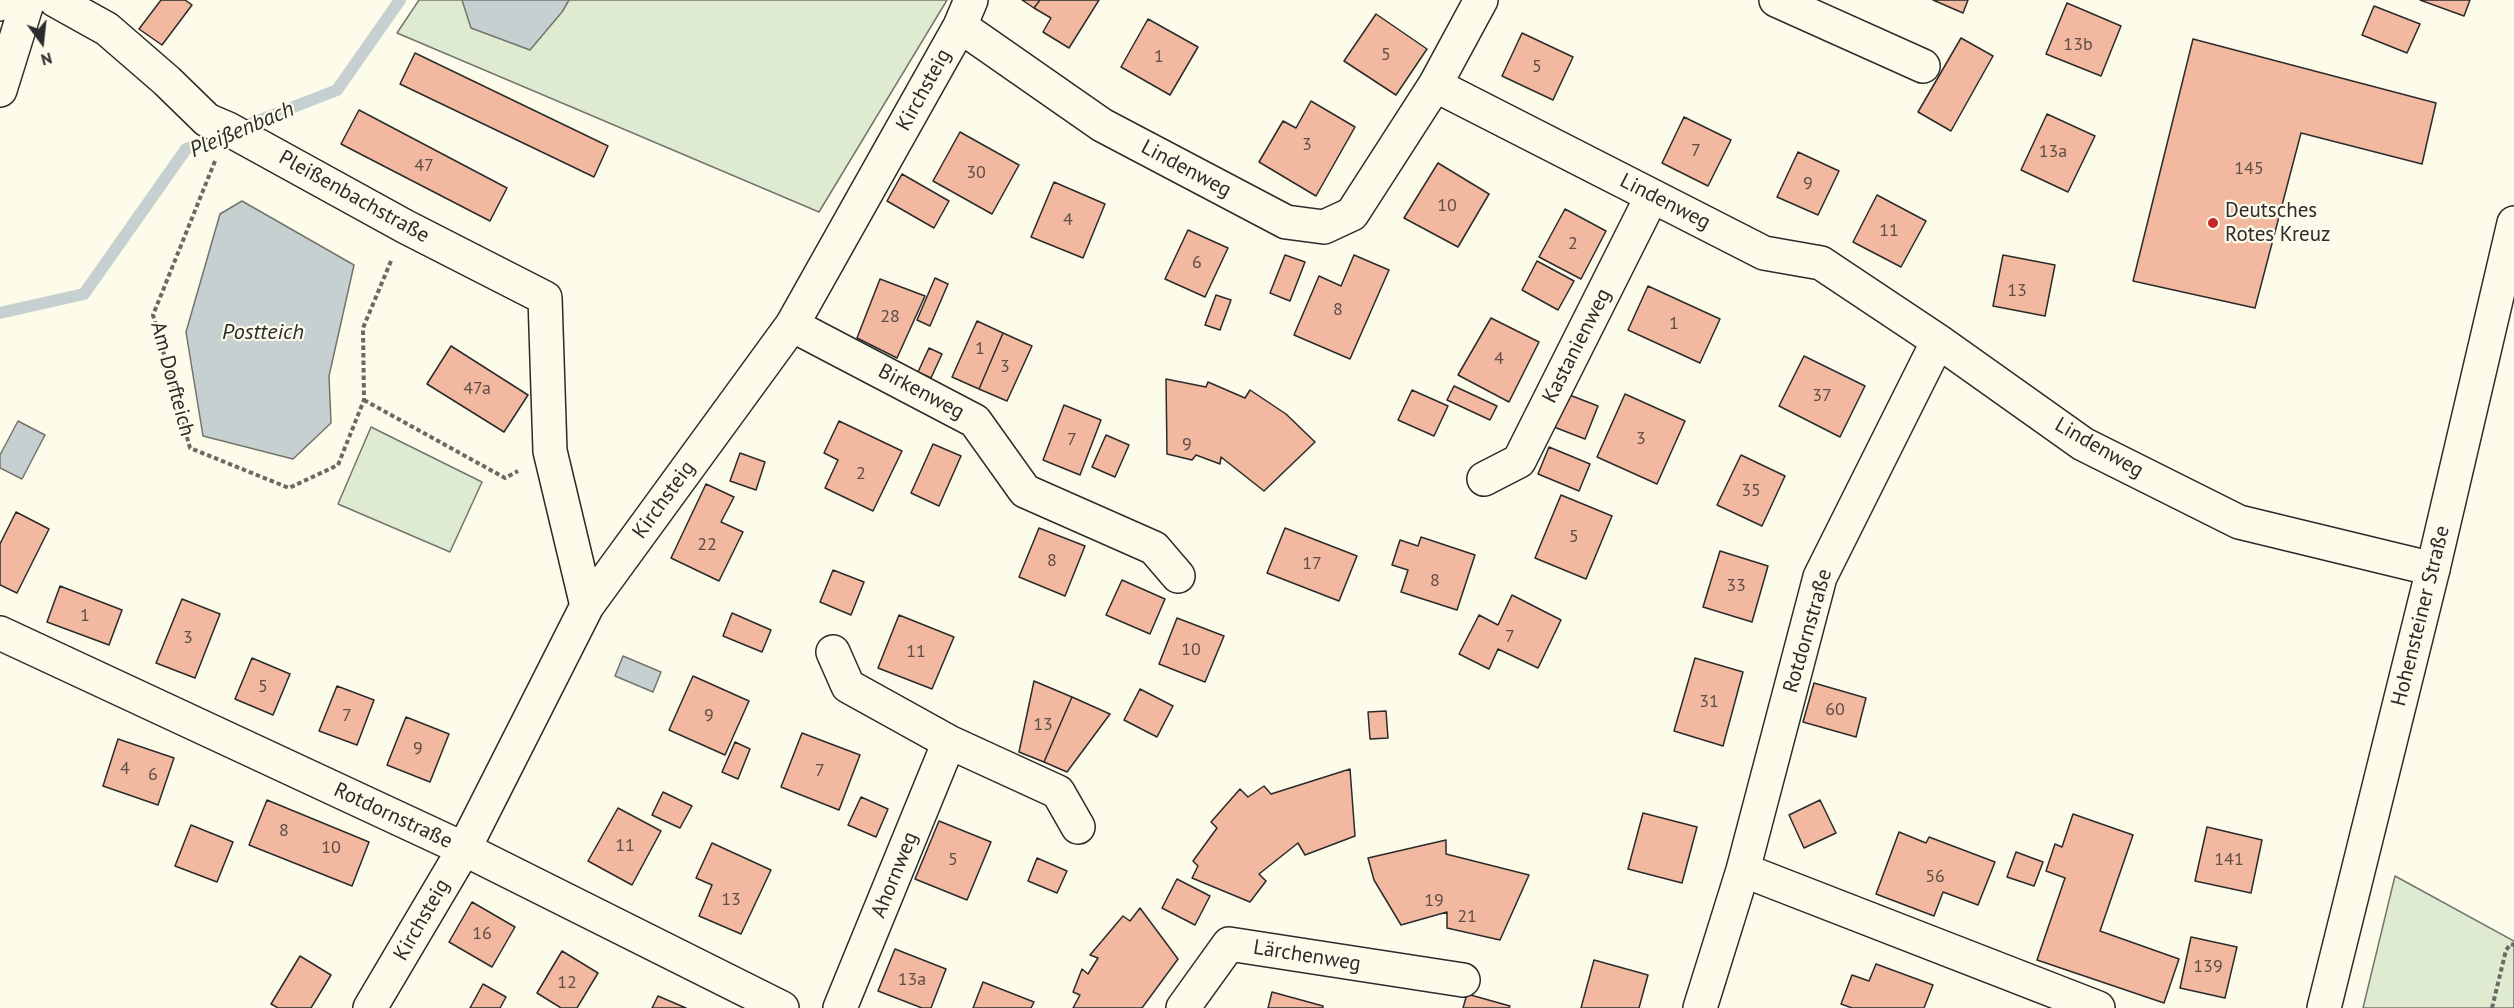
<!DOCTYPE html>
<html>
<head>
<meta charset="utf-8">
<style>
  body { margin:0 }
  #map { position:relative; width:2514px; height:1008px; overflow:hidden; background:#fdfbea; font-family:"PT Sans",sans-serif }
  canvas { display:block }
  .north { position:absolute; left:12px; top:12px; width:60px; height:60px; -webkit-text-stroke:4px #fdfbea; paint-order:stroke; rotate:165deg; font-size:16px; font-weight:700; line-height:24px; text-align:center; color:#2b2b2b }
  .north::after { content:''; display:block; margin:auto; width:21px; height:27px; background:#2b2b2b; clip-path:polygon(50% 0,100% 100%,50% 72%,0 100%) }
</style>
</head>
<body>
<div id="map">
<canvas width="2514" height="1008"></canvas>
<div class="north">N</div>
</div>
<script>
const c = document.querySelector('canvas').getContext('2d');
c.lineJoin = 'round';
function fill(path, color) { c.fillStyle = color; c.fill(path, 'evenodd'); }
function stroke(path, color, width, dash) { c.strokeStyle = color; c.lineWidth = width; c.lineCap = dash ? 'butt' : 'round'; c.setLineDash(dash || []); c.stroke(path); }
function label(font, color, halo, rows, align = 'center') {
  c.font = font + ' "PT Sans",sans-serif'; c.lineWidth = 4.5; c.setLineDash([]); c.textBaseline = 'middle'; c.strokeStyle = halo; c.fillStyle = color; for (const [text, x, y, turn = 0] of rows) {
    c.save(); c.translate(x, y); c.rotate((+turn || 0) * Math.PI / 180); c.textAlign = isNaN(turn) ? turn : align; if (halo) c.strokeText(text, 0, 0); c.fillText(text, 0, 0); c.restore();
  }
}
const green = new Path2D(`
  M419 0H947L819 212 397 33Z
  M371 427 482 482 450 552 338 504Z
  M2395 876 2514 941V1008H2363Z`);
const water = new Path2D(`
  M462 0H569L562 12 530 50 471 28Z
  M242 201 354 265 329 376 331 423 293 459 203 436 186 332 220 214Z
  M18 421 45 435 22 479 0 468V455Z
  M623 656 661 672 653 692 615 676Z`);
const stream = new Path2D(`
  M0 313 84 294 186 149 337 90 400 0`);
const building = new Path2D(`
  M161 0H185L192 5 162 45 139 29Z
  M1022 0H1040L1034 8Z
  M1040 0H1099L1069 48 1043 32 1051 18 1034 8Z
  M1933 0H1968L1963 13Z
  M2420 0H2470L2464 16Z
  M2067 3 2121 26 2101 76 2046 54Z
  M2374 6 2420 24 2407 53 2362 35Z
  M1376 14 1427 49 1396 95 1344 61Z
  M1148 19 1198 47 1170 95 1121 67Z
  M1522 33 1573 57 1553 100 1502 76Z
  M1961 38 1993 56 1951 131 1918 112Z
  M2193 39 2436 103 2422 164 2301 133 2255 308 2133 281Z
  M415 53 608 146 594 177 400 84Z
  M1311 101 1355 127 1316 196 1259 162 1283 121 1296 128Z
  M359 110 507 188 490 221 341 144Z
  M2047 114 2095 136 2068 192 2021 170Z
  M1684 117 1731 140 1708 186 1662 163Z
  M960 132 1019 165 992 214 933 181Z
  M1798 152 1839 171 1818 215 1777 197Z
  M1438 163 1489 194 1458 247 1404 218Z
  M902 174 949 201 934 228 887 201Z
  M1054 182 1105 204 1083 258 1031 237Z
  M1877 195 1926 221 1901 267 1853 242Z
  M1565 209 1606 231 1581 279 1539 257Z
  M1188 230 1228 248 1205 297 1165 279Z
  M1285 255 1305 262 1290 301 1270 293Z
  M1354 255 1389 270 1350 359 1294 335 1319 276 1341 286Z
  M2003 255 2055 265 2045 316 1993 306Z
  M1537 261 1574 281 1558 310 1522 290Z
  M935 278 948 284 930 326 917 320Z
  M880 279 925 296 897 358 857 338Z
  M1648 286 1720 319 1700 363 1628 330Z
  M1216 295 1231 300 1220 330 1205 325Z
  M1491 318 1539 342 1509 402 1458 375Z
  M977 321 1003 333 979 389 952 377Z
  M1003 333 1032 346 1007 401 979 389Z
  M451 346 528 395 504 432 427 384Z
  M929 348 942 354 931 378 918 372Z
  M1804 356 1865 386 1840 437 1779 406Z
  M1166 379 1206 387 1208 382 1245 398 1250 390 1286 414 1315 442 1264 491 1221 457 1220 464 1196 455 1192 460 1167 454Z
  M1454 386 1497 406 1490 420 1447 400Z
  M1412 390 1448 406 1434 436 1398 420Z
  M1567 394 1598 406 1585 439 1554 427Z
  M1625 394 1685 421 1657 484 1597 457Z
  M1064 405 1101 420 1080 475 1043 460Z
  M839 421 902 451 873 511 825 488 838 460 824 453Z
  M1106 435 1129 445 1115 477 1092 467Z
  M933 444 961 456 939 506 911 493Z
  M1549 447 1590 464 1579 491 1538 474Z
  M740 453 765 462 756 490 730 481Z
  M1741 455 1785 476 1762 526 1717 505Z
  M706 484 734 497 721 522 743 532 719 581 671 558Z
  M1561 495 1612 516 1586 579 1535 558Z
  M16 512 49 529 17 593 0 585V544Z
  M1039 528 1085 546 1065 596 1019 577Z
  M1285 528 1357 556 1339 601 1267 573Z
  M1421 537 1475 555 1457 610 1401 592 1408 570 1392 565 1400 540 1418 546Z
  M1720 551 1768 566 1752 622 1703 607Z
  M833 570 864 582 851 615 820 602Z
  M1122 580 1165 599 1150 634 1106 615Z
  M60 586 122 610 109 645 47 622Z
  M1512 595 1561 620 1538 668 1498 649 1489 669 1459 654 1479 615 1498 625Z
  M182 599 220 614 195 678 156 663Z
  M732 613 771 630 762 652 723 636Z
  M899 615 954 637 932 689 878 668Z
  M1177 618 1224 636 1205 682 1159 664Z
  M252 658 290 674 273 715 235 699Z
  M1695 658 1743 672 1723 746 1674 731Z
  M693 676 749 701 725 755 669 730Z
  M1034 681 1072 697 1044 762 1019 752Z
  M1814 683 1866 698 1856 737 1803 722Z
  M337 686 374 700 357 745 319 731Z
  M1140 689 1173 706 1157 737 1124 720Z
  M1072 697 1110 714 1067 772 1044 762Z
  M1386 711 1388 738 1370 739 1368 712Z
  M406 717 449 734 430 782 387 765Z
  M802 733 860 755 839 810 781 787Z
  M118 739 174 758 158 805 103 786Z
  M735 742 750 749 738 779 722 772Z
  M1350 769 1355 836 1305 855 1298 843 1259 874 1266 881 1250 902 1192 878 1198 866 1193 861 1217 828 1211 822 1240 789 1248 797 1264 786 1271 794Z
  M663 792 692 806 680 828 652 815Z
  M861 797 888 809 876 837 848 825Z
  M267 800 369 842 352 886 249 845Z
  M1820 800 1836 833 1804 848 1789 815Z
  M618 808 661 831 632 885 588 861Z
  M1643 813 1697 827 1682 883 1628 869Z
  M2073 814 2133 835 2100 931 2179 959 2164 1003 2037 960 2065 878 2046 871 2055 844 2062 847Z
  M939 821 991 842 967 900 915 879Z
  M191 825 233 842 217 882 175 866Z
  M2207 827 2262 840 2251 893 2195 881Z
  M1899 832 1926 843 1929 837 1995 862 1978 905 1943 892 1934 916 1876 894Z
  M1446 840V854L1529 875 1500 940 1447 928V912L1401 925 1374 880 1368 858Z
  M712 843 771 870 741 934 699 916 712 885 696 878Z
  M2016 852 2043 862 2034 886 2007 877Z
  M1037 858 1067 871 1057 893 1028 881Z
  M1177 879 1210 896 1195 925 1162 908Z
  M472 902 515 927 492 967 449 942Z
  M1140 908 1178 959 1142 1008H1073L1080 995 1073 992 1082 969 1088 974 1098 958 1090 955 1123 916 1130 921Z
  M2191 937 2237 947 2225 998 2180 988Z
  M895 949 946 969 931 1008H922L878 991Z
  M562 951 598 973 577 1008H561L537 993Z
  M300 956 331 975 311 1008H278L271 1004Z
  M1594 960 1648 975 1639 1008H1581Z
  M1876 964 1933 985 1924 1008H1852L1841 1004 1852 975 1869 981Z
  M983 982 1034 1002 1031 1008H973Z
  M483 984 506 997 500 1008H470Z
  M1272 992 1323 1006V1008H1268Z
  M1467 994 1510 1006 1509 1008H1463Z
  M658 996 686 1008H652Z`);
const path = new Path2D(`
  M215 161 153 315 190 448 289 488 338 465 364 400 363 328 391 261
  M364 400 505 478 518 471
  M2492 1008 2506 950 2511 944 2514 945`);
const minor = new Path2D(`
  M55 0 107 29 167 81 207 120 228 129 406 227 545 298 550 451 587 606
  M1776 0 1923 66
  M0 4 7 0
  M960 26 1102 125 1286 222 1324 227 1352 214 1435 85 1764 253 1821 263 1938 341 2083 444 2239 522 2433 569
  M1435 85 1481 0
  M792 325 975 421 1025 491 1154 548 1178 576
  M1484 479 1519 461 1652 196
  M0 633 464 849 782 1008
  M833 652 848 686 949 742
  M1743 870 2098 1008
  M370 1008 464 849 587 606 792 325 960 26 971 0
  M840 1008 949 742 1058 792 1078 827
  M1183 1008 1229 944 1463 980
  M1700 1008 1743 870 1820 577 1938 341`);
const tertiary = new Path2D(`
  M0 90 28 0`);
const secondary = new Path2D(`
  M2324 1008 2433 569 2514 223`);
const markers = [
  [2213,223,6,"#c62828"]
];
const numberNames = [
  ["13b",2078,45],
  ["5",1386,55],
  ["1",1159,57],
  ["5",1537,67],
  ["3",1307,145],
  ["7",1696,151],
  ["13a",2053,152],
  ["47",424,166],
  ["145",2249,169],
  ["30",976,173],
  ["9",1808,184],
  ["10",1447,206],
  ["4",1068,220],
  ["11",1889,231],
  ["2",1573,244],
  ["6",1197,263],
  ["13",2017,291],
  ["8",1338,310],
  ["28",890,317],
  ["1",1674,324],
  ["1",980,349],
  ["4",1499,359],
  ["3",1005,367],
  ["47a",477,389],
  ["37",1822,396],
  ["3",1641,439],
  ["7",1072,440],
  ["9",1187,445],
  ["2",861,474],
  ["35",1751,491],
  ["5",1574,537],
  ["22",707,545],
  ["8",1052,561],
  ["17",1312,564],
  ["8",1435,581],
  ["33",1736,586],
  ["1",85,616],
  ["7",1510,637],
  ["3",188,638],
  ["10",1191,650],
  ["11",916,652],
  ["5",263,687],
  ["31",1709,702],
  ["60",1835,710],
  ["7",347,716],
  ["9",709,716],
  ["13",1043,725],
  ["9",418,749],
  ["4",125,769],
  ["7",820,771],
  ["6",153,775],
  ["8",284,831],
  ["11",625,846],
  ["10",331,848],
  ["5",953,860],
  ["141",2229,860],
  ["56",1935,877],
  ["13",731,900],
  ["19",1434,901],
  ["21",1467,917],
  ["16",482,934],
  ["139",2208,967],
  ["13a",912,980],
  ["12",567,983]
];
const streetNames = [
  ["Kirchsteig",924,90,-61],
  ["Lindenweg",1186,169,28],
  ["Pleißenbachstraße",354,197,29],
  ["Lindenweg",1665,202,27],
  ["Kastanienweg",1577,346,-63],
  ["Am Dorfteich",172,379,75],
  ["Birkenweg",921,392,28],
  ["Lindenweg",2099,448,30],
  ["Kirchsteig",664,500,-54],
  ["Hohensteiner Straße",2421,616,-76],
  ["Rotdornstraße",1808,631,-74],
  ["Rotdornstraße",393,816,25],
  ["Ahornweg",895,875,-68],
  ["Kirchsteig",422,920,-60],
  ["Lärchenweg",1307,956,9]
];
const poiNames = [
  ["Deutsches",2225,211],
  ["Rotes Kreuz",2225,235]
];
const waterNames = [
  ["Pleißenbach",242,130,-23],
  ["Postteich",263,333]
];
fill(green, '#deebd1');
stroke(green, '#74746e', 1.5);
fill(water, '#c7d0d0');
stroke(water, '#74746e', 1.5);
stroke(stream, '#c7d0d0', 12);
fill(building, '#f2b8a0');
stroke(building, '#2b2b2b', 1.5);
stroke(minor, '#2b2b2b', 36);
stroke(tertiary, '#2b2b2b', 36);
stroke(secondary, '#2b2b2b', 36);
stroke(path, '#6a6964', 4, [4.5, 3]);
stroke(minor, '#fdfbea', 33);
stroke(tertiary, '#fdfbea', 33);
stroke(secondary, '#fdfbea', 33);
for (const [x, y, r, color] of markers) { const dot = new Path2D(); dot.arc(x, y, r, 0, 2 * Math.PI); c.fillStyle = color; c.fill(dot); stroke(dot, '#fdfbea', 2); }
label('18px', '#5d4e48', null, numberNames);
label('21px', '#2b2b2b', '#fdfbea', streetNames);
label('21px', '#2b2b2b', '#fdfbea', poiNames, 'left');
label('italic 22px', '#2b2b2b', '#fdfbea', waterNames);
</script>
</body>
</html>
